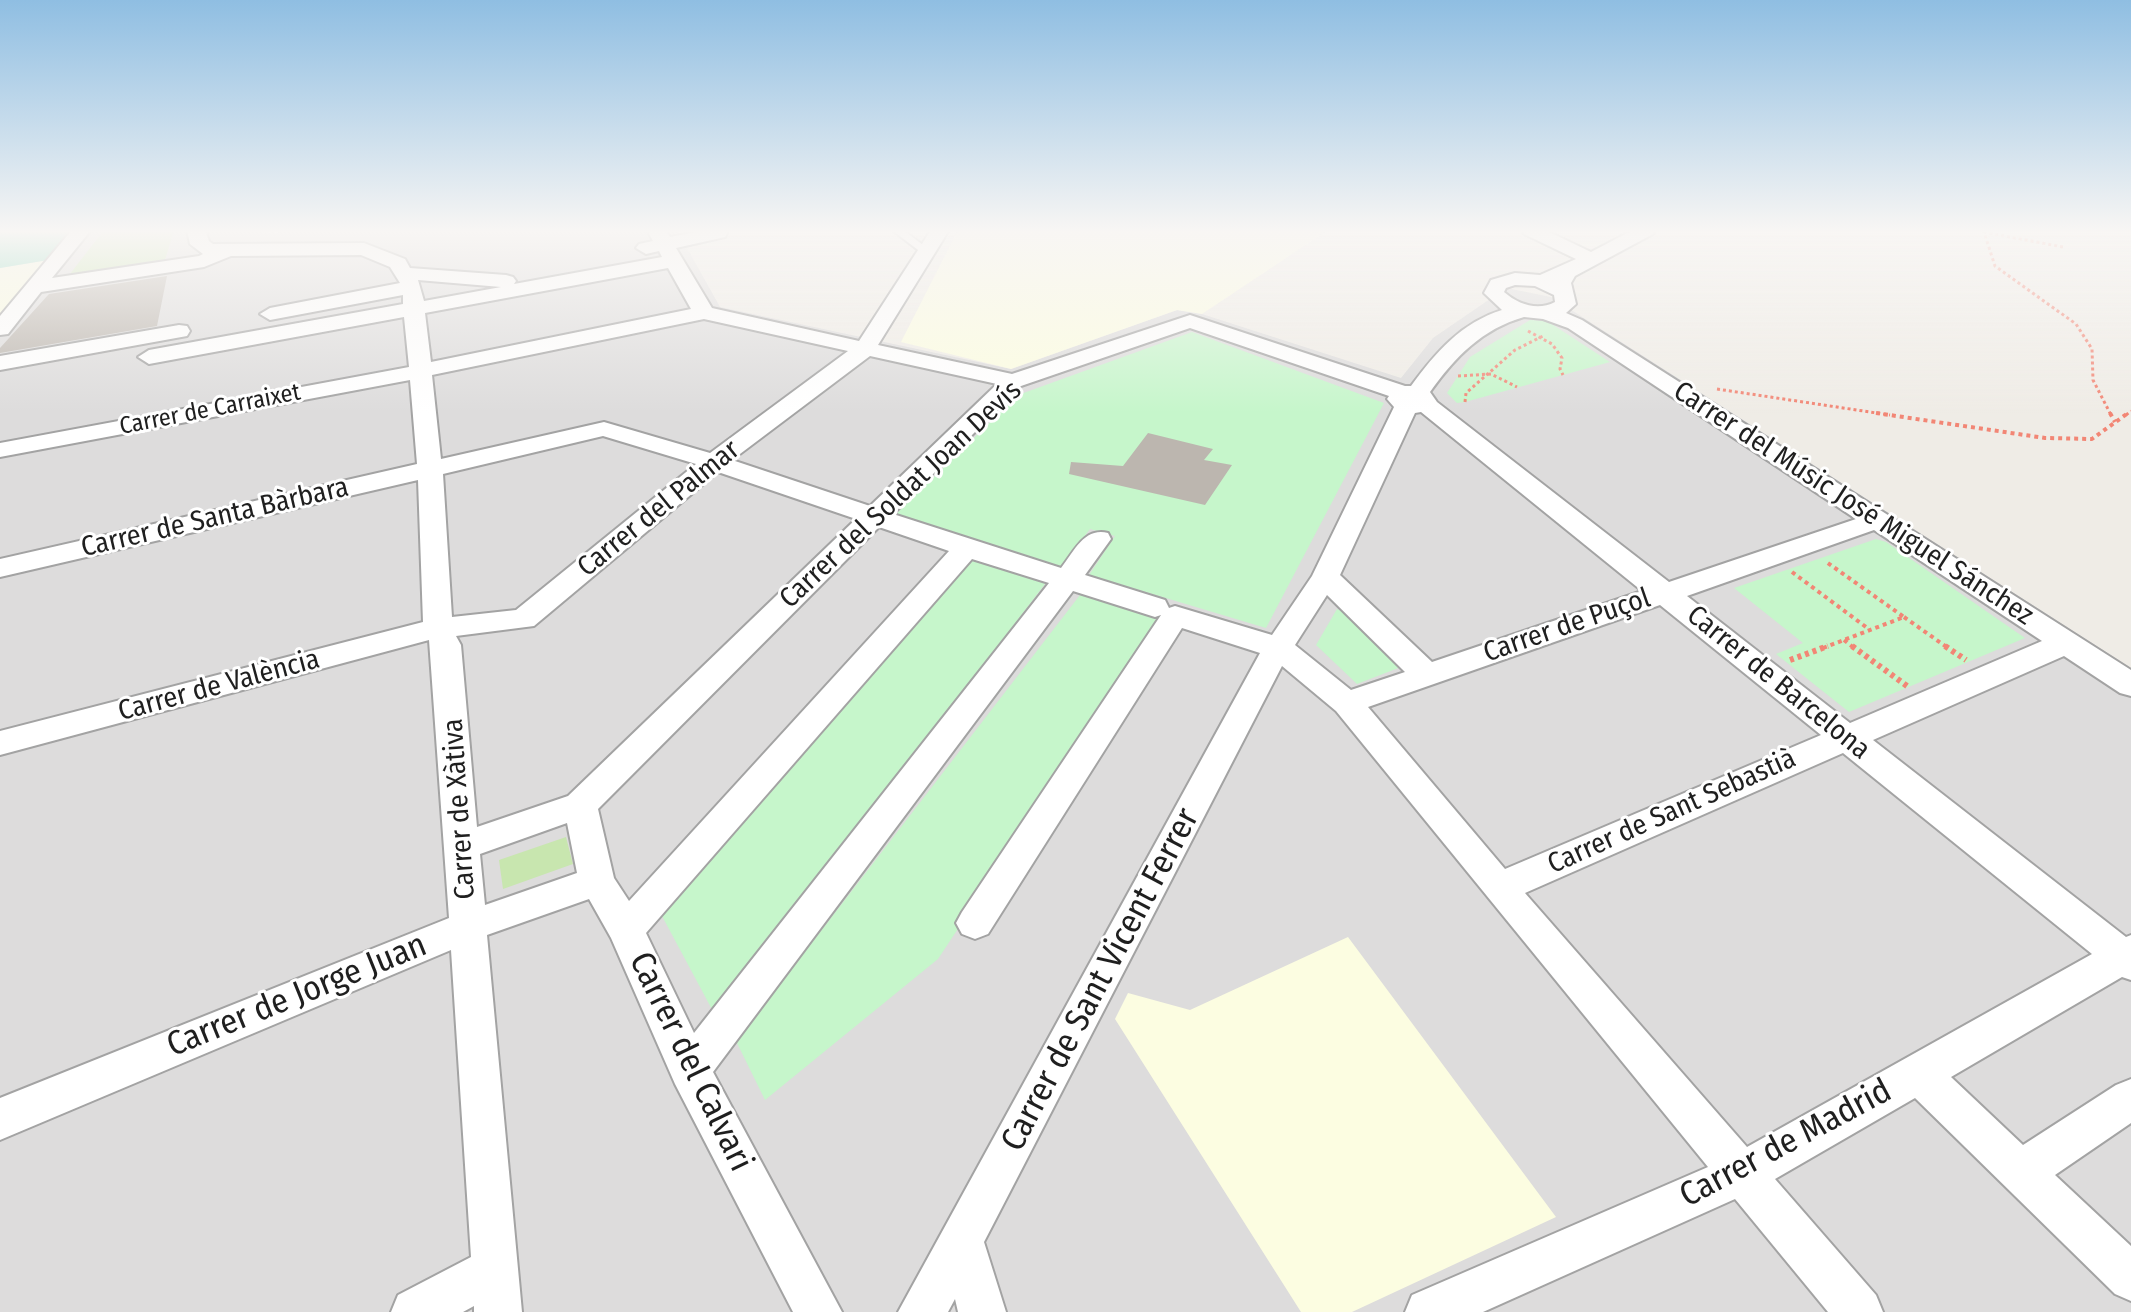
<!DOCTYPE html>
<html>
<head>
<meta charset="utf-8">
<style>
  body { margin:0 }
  canvas { display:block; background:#efece6 }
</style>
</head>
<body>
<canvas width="2131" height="1312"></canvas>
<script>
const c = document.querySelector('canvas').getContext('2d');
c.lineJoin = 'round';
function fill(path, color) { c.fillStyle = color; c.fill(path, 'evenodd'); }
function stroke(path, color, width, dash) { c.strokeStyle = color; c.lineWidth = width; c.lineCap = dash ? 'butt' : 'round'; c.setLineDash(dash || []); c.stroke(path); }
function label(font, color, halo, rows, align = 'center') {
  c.font = font + ' "Fira Sans Condensed",sans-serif'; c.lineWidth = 6; c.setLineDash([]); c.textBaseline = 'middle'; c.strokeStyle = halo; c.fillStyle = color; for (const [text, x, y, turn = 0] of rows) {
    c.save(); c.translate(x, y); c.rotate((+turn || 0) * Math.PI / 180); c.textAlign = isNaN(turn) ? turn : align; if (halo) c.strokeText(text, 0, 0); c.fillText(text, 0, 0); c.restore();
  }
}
const residential = new Path2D(`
  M0 230H249L269 233 308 230H677L720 307 1011 369 1177 310 1202 314 1401 378 1433 338 1506 288 1551 297 2131 668V1312H0Z`);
const education = new Path2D(`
  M958 230H1328L1202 314 1177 310 1011 369 901 342Z
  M48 260 0 317V268Z
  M1348 937 1556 1217 1352 1312H1301L1115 1019 1128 993 1190 1010Z`);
const grass = new Path2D(`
  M104 230H174L165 260 70 274Z
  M566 837 573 864 503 889 499 860Z`);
const park = new Path2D(`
  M1530 320 1547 321 1610 362 1465 402 1457 403 1447 393 1470 357Z
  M1192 332 1384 403 1266 628 1089 575 1115 536 1090 529 1061 567 896 514 1018 395Z
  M1876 539 1886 542 2025 638 1849 712 1776 654 1803 643 1734 588Z
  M973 556 1048 580 716 1017 662 916Z
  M1080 595 1163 619 938 959 765 1100 736 1041Z
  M1337 609 1357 617 1406 665 1357 684 1316 645Z`);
const pitch = new Path2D(`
  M0 230H73L48 260 0 268Z`);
const building = new Path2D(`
  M167 276 157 326 0 353V348L49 294Z
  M1148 433 1213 449 1204 460 1232 465 1205 505 1069 474 1071 462 1123 466Z`);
const pathFar2 = new Path2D(`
  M2063 247 1984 232 1995 266 2076 324 2092 349 2093 380 2111 415
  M1528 331 1552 344 1562 358 1560 369 1563 375
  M1458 376 1491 374 1517 387
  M1717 389 1890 415
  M1465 402 1466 393 1515 350 1545 335
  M2126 415 2131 411`);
const pathFar1 = new Path2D(`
  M1876 413 2045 438 2092 439 2128 413
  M2110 413 2115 422
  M1792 572 1870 630
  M1904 617 1948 648
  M1844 640 1854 648
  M1823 648 1904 617 1825 561`);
const path = new Path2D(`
  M1852 646 1907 686
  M1945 646 1966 660
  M1790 660 1828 646`);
const lane = new Path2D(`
  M892 230H903L931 251 922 253Z`);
const street = new Path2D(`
  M72 230H91L52 278 199 256 203 254 190 244 187 230H205L209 241 213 244 364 243 405 259 410 268 506 275 513 277 516 281 514 284 662 257 659 251 646 254 636 248 639 244 653 241 647 230H665L670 237 707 230H725L727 233 725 237 676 248 712 308 859 341 931 230H949L878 345 1012 374 1190 315 1405 386H1411C1436 352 1461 323 1502 310L1484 293 1491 280 1515 273 1540 275 1576 259 1524 234 1522 230H1545L1591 252 1633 230H1655L1653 234 1575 276 1571 283 1576 304 1566 313 1582 320 2131 670V696L2120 693 2064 656 1873 740 2126 937 2131 935V980L2122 977 1951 1077 2023 1145 2116 1085 2131 1079V1123L2055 1175 2131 1246V1301L2115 1294 1915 1098 1775 1179 1876 1295 1883 1312H1828L1735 1199 1483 1312H1405L1412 1295 1708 1167 1336 711 1282 666 984 1242 1006 1312H958L955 1299 948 1312H898L1260 653 1182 628 988 934 975 939 962 934 956 923 962 912 1161 615 1155 617 1073 591 713 1072 842 1312H793L675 1084 611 938 589 899 487 935 522 1312H474V1306L463 1312H391L398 1295 471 1257 451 950 0 1140V1098L449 918 429 640 0 755V731L423 622 418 480 0 577V559L417 464 410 380 0 457V443L409 367 404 317 149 364 138 357 149 350 403 304V295L270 320 260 314 270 308 400 283 390 267 361 255 231 256 204 267 41 292 8 334 0 335V316ZM668 268 691 309 431 362 425 313ZM418 280 501 287 424 301ZM1515 285 1535 286 1554 295 1555 302C1538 311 1519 305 1504 292L1506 288ZM1524 317 1543 319 1568 328 1856 519 1669 582 1437 402 1430 392C1455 357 1482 329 1524 317ZM704 319 848 351 710 453 604 422 441 459 432 375ZM1190 328 1389 396 1387 399 1394 407 1312 576 1272 635 1175 606 1169 608 1165 600 1085 575 1111 539 1108 533C1084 527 1074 552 1061 568L893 514 1021 386ZM870 356 997 384 870 506 732 460ZM1421 412 1642 591 1432 662 1340 575 1415 413ZM603 436 696 464 516 610 452 617 443 474ZM718 472 856 519 568 796 477 827 461 645 456 636 534 626ZM879 527 949 551 629 901 614 878 598 809ZM1874 530 2042 641 1850 723 1687 596ZM972 559 1049 583 694 1033 646 933ZM1327 595 1405 672 1351 690 1295 645ZM1660 605 1821 735 1505 869 1368 707ZM1843 753 2092 954 1747 1147 1525 893ZM567 823 577 873 485 905 480 854Z
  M179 325 187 326 190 331 187 336 0 370V356Z`);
const farStreetnames = [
  ["Carrer de Carraixet",210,410,-11]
];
const streetNames = [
  ["Carrer del Soldat Joan Devís",901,495,-43],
  ["Carrer del Músic José Miguel Sánchez",1853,504,33],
  ["Carrer del Palmar",659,509,-39],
  ["Carrer de Santa Bàrbara",215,518,-13],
  ["Carrer de Puçol",1567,626,-19],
  ["Carrer de Barcelona",1778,683,39],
  ["Carrer de València",219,686,-15],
  ["Carrer de Xàtiva",460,809,-94],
  ["Carrer de Sant Sebastià",1672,812,-24]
];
const nearStreetnames = [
  ["Carrer de Sant Vicent Ferrer",1101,980,-62],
  ["Carrer de Jorge Juan",297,996,-22],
  ["Carrer del Calvari",690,1062,64],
  ["Carrer de Madrid",1786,1144,-28]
];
fill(residential, '#dddcdc');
fill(education, '#fcfde1');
fill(grass, '#c8e6af');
fill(park, '#c6f6cb');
fill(pitch, '#89d9bd');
fill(building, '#bcb6af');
stroke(lane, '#a3a3a3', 4);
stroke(street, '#a3a3a3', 4);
stroke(pathFar2, '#f28675', 3, [3, 3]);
stroke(pathFar1, '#f28675', 4, [4, 4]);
stroke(path, '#f28675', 6, [4, 4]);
fill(lane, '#fff');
fill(street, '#fff');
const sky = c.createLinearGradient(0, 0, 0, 413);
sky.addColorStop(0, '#8fbee2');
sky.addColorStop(0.56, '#f8f6f4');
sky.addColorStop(1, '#f8f6f400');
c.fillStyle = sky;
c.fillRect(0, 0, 2131, 413);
label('24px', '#1f1f1f', '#fff', farStreetnames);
label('28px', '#1f1f1f', '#fff', streetNames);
label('34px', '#1f1f1f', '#fff', nearStreetnames);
</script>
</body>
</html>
